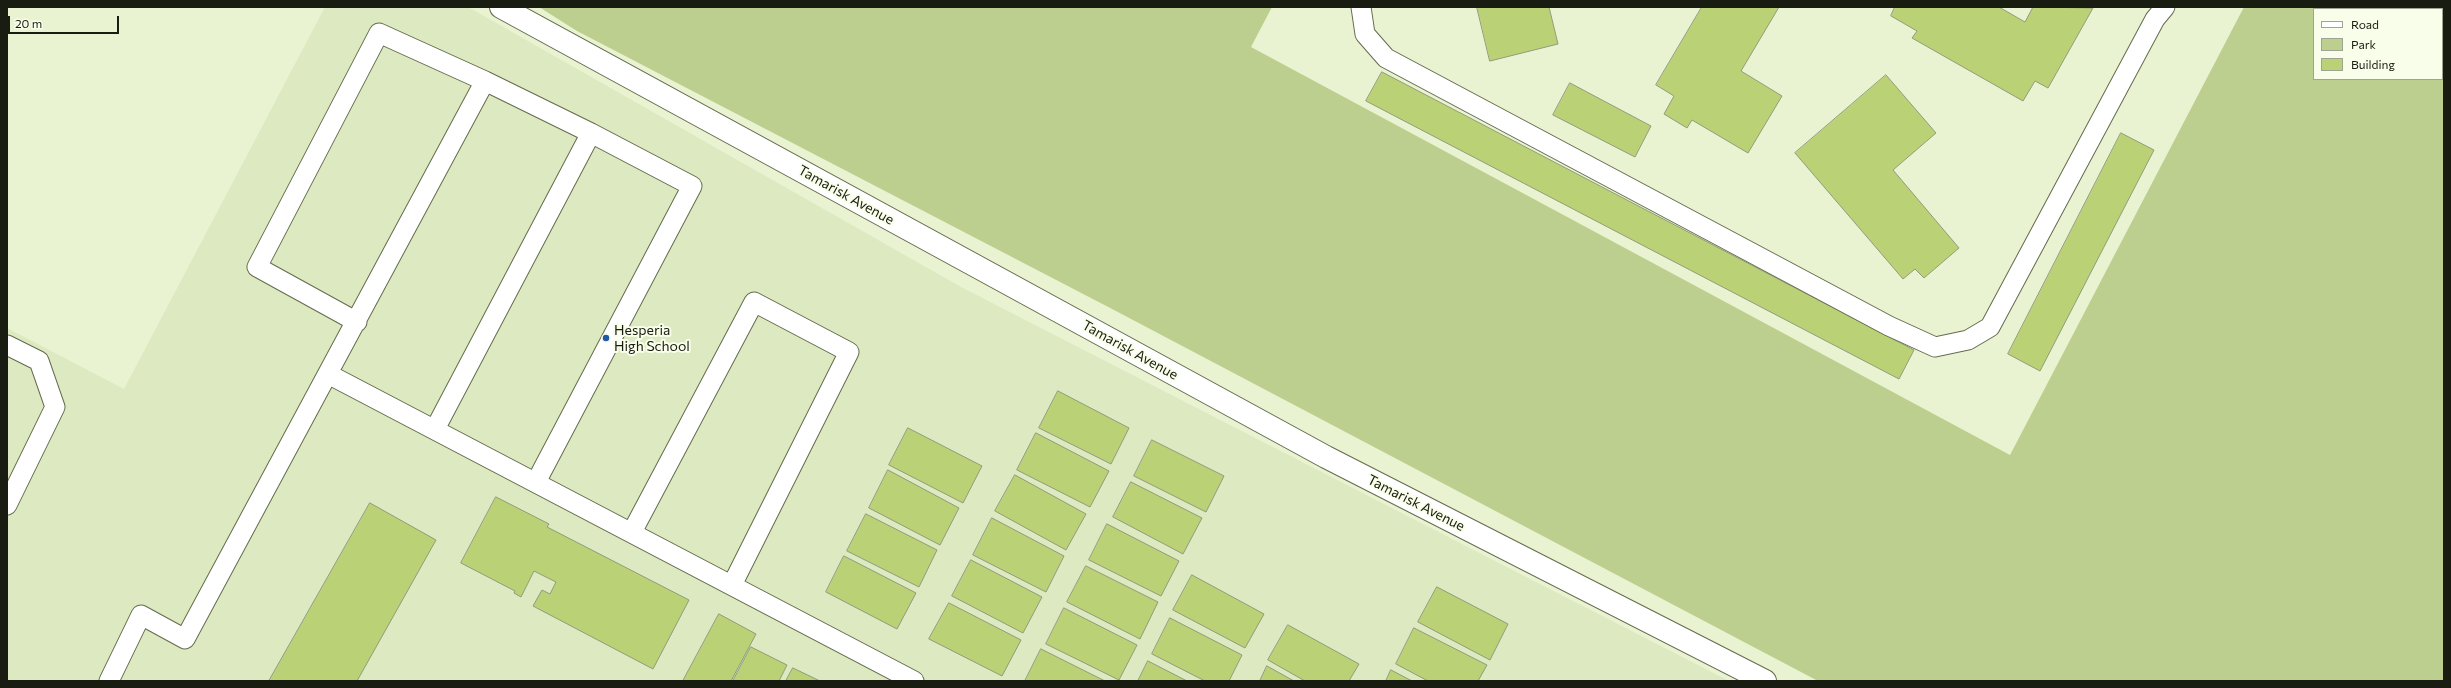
<!DOCTYPE html>
<html>
<head>
<meta charset="utf-8">
<style>
  body { margin:0 }
  #map { position:relative; width:2451px; height:688px; overflow:hidden; background:#e9f3d1; font-family:Commissioner,sans-serif }
  canvas { display:block }
  .frame { position:absolute; inset:0; border:8px solid #191c10; pointer-events:none }
  .legend { position:absolute; left:2313px; top:8px; width:130px; height:72px; box-sizing:border-box; background:#f8feea; border:1px solid #9fa493; margin:0; padding:5px 7px; list-style:none; font-size:12px; color:#191c10 }
  .legend li { display:flex; align-items:center; gap:8px; height:20px }
  .legend b { width:20px; border:1px solid #9fa493 }
  .scale { position:absolute; left:8px; top:16px; width:111px; height:18px; box-sizing:border-box; border:2px solid #191c10; border-top:0; padding-left:5px; font-size:12px; line-height:14px; white-space:nowrap; color:#191c10; -webkit-text-stroke:3px #f8feea; paint-order:stroke }
</style>
</head>
<body>
<div id="map">
<canvas width="2451" height="688"></canvas>
<div class="frame"></div>
<ul class="legend">
<li><b style="height:5px;background:#fff"></b>Road</li>
<li><b style="height:11px;background:#bdcf8e"></b>Park</li>
<li><b style="height:11px;background:#bad275"></b>Building</li>
</ul>
<div class="scale">20 m</div>
</div>
<script>
const c = document.querySelector('canvas').getContext('2d');
c.lineJoin = 'round';
function fill(path, color) { c.fillStyle = color; c.fill(path, 'evenodd'); }
function stroke(path, color, width, dash) { c.strokeStyle = color; c.lineWidth = width; c.lineCap = dash ? 'butt' : 'round'; c.setLineDash(dash || []); c.stroke(path); }
function label(font, color, halo, rows, align = 'center') {
  c.font = font + ' Commissioner,sans-serif'; c.lineWidth = 4; c.setLineDash([]); c.textBaseline = 'middle'; c.strokeStyle = halo; c.fillStyle = color; for (const [text, x, y, turn = 0] of rows) {
    c.save(); c.translate(x, y); c.rotate((+turn || 0) * Math.PI / 180); c.textAlign = isNaN(turn) ? turn : align; if (halo) c.strokeText(text, 0, 0); c.fillText(text, 0, 0); c.restore();
  }
}
const built = new Path2D(`
  M325 7H468L961 287 1729 681H7V328L124 389Z`);
const green = new Path2D(`
  M539 7H1272L1251 47 2010 455 2244 7H2444V681H1818L1114 310 577 31ZM2314 9H2442V79H2314Z`);
const building = new Path2D(`
  M1477 7H1549L1558 44 1490 61Z
  M1702 7H1779L1741 71 1782 96 1748 153 1692 120 1687 128 1664 114 1674 96 1656 85Z
  M1895 7H1999L2025 22 2033 7 2093 8 2048 88 2035 81 2023 101 1912 38 1917 31 1891 16Z
  M1382 72 1914 350 1899 379 1366 101Z
  M1886 75 1936 133 1893 170 1959 248 1924 278 1915 269 1903 279 1795 153Z
  M1570 83 1651 126 1635 157 1553 115Z
  M2121 133 2154 150 2040 371 2008 354Z
  M1058 391 1129 428 1111 464 1039 428Z
  M908 428 982 466 963 503 889 465Z
  M1036 433 1109 471 1090 507 1017 470Z
  M1152 440 1224 476 1206 512 1134 476Z
  M888 470 959 508 940 545 869 508Z
  M1015 475 1086 514 1066 550 995 511Z
  M1131 482 1202 518 1183 554 1113 517Z
  M496 497 549 524 547 527 689 600 653 669 533 606 542 590 550 594 556 582 534 571 521 597 514 593 515 591 461 563Z
  M370 503 436 540 357 681H269Z
  M866 514 937 550 919 587 847 551Z
  M992 518 1064 556 1046 592 973 555Z
  M1107 524 1179 561 1161 596 1089 560Z
  M844 556 916 593 897 629 826 592Z
  M971 560 1042 597 1023 633 952 596Z
  M1086 566 1158 602 1140 639 1067 602Z
  M1192 575 1264 614 1245 648 1173 610Z
  M1437 587 1508 624 1490 660 1418 622Z
  M949 603 1021 640 1002 676 929 639Z
  M1064 608 1137 645 1119 680 1046 644Z
  M719 614 756 634 731 681H683Z
  M1170 618 1242 655 1229 681H1205L1152 654Z
  M1288 625 1359 664 1349 681H1305L1268 660Z
  M1414 628 1487 665 1478 681H1428L1396 664Z
  M751 647 787 665 779 681H733Z
  M1041 649 1105 681H1025Z
  M1148 661 1187 681H1138Z
  M1267 666 1294 681H1260Z
  M793 668 820 681H786Z
  M1391 670 1412 681H1386Z`);
const lane = new Path2D(`
  M1361 7 1365 34 1386 58 1889 326 1935 347 1968 340 1990 327 2155 19 2165 7
  M357 322 257 267 379 33 485 81
  M7 345 39 361 55 407 7 505
  M328 374 914 681
  M435 429 591 133
  M632 532 754 302 849 352 732 585
  M109 681 141 615 185 639 485 81 591 133 692 186 536 482`);
const street = new Path2D(`
  M501 7 1326 457 1765 681`);
const markers = [
  [606,338,4,"#2059ab"]
];
const streetNames = [
  ["Tamarisk Avenue",846,195,29],
  ["Tamarisk Avenue",1130,350,29],
  ["Tamarisk Avenue",1416,503,27]
];
const poiNames = [
  ["Hesperia",614,330],
  ["High School",614,346]
];
fill(built, '#dde9c0');
fill(green, '#bdcf8e');
fill(building, '#bad275');
stroke(building, '#929b7c', 1);
stroke(lane, '#646c4e', 21);
stroke(street, '#646c4e', 24);
stroke(lane, '#fff', 19);
stroke(street, '#fff', 22);
for (const [x, y, r, color] of markers) { const dot = new Path2D(); dot.arc(x, y, r, 0, 2 * Math.PI); c.fillStyle = color; c.fill(dot); stroke(dot, '#f8feea', 1.5); }
label('14px', '#191c10', '#f8feea', streetNames);
label('14px', '#191c10', '#f8feea', poiNames, 'left');
</script>
</body>
</html>
